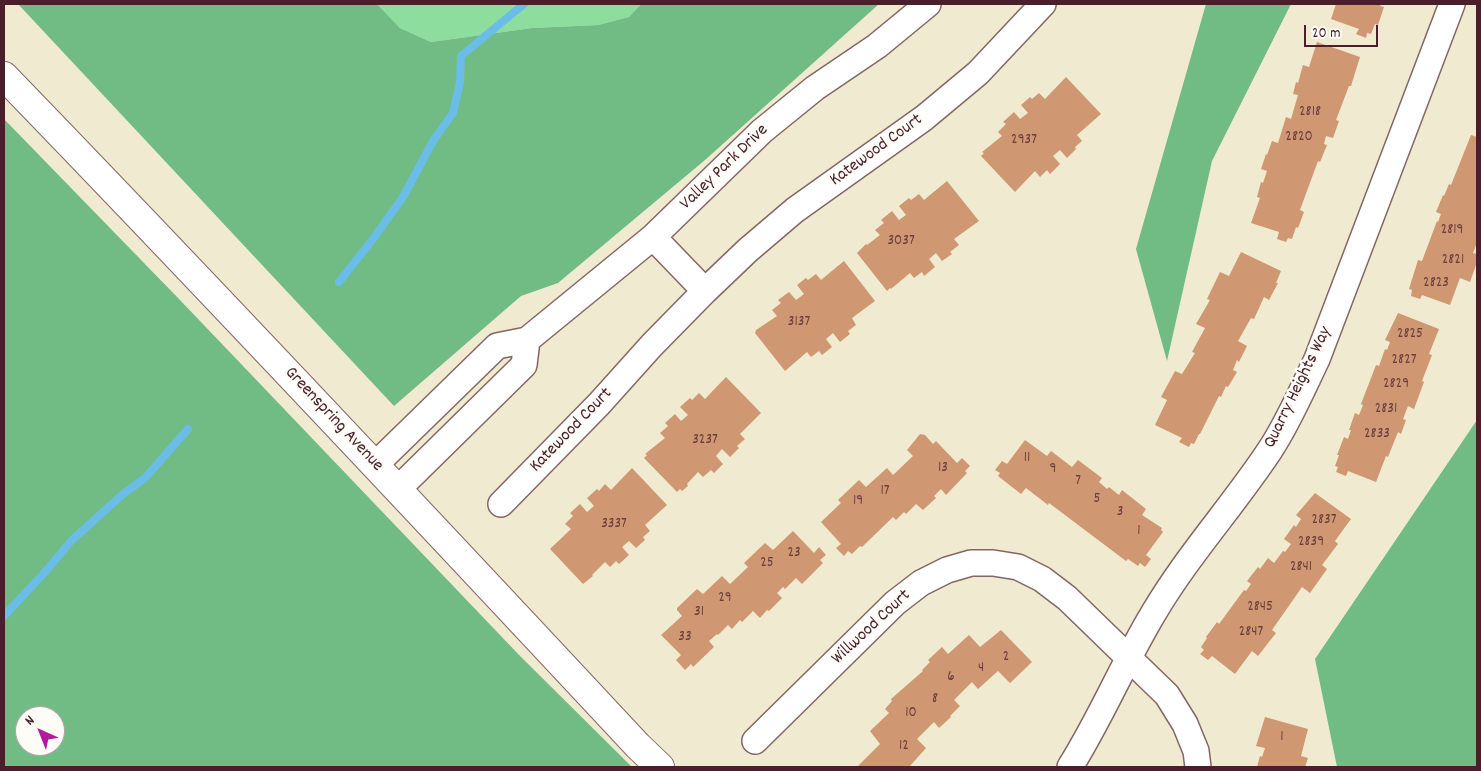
<!DOCTYPE html>
<html>
<head>
<meta charset="utf-8">
<style>
  body { margin:0 }
  #map { position:relative; width:1481px; height:771px; overflow:hidden; background:#efead0; font-family:Dekko,sans-serif }
  canvas { display:block }
  .frame { position:absolute; inset:0; border:5px solid #4a1f2b; pointer-events:none }
  .north { position:absolute; left:15px; top:706px; width:50px; height:50px; box-sizing:border-box; background:#fdfcf7; border:1px solid #b5a4a5; border-radius:50%; rotate:316deg; font-size:14px; font-weight:700; line-height:20px; text-align:center; color:#4a1f2b }
  .north::after { content:''; display:block; margin:auto; width:18px; height:22px; background:#b5179e; clip-path:polygon(50% 0,100% 100%,50% 72%,0 100%) }
  .scale { position:absolute; left:1304px; top:25px; width:74px; height:22px; box-sizing:border-box; border:2px solid #4a1f2b; border-top:0; padding-left:6px; font-size:15px; line-height:18px; white-space:nowrap; color:#4a1f2b; -webkit-text-stroke:4px #fdfcf7; paint-order:stroke }
</style>
</head>
<body>
<div id="map">
<canvas width="1481" height="771"></canvas>
<div class="frame"></div>
<div class="north">N</div>
<div class="scale">20 m</div>
</div>
<script>
const c = document.querySelector('canvas').getContext('2d');
c.lineJoin = 'round';
function fill(path, color) { c.fillStyle = color; c.fill(path, 'evenodd'); }
function stroke(path, color, width, dash) { c.strokeStyle = color; c.lineWidth = width; c.lineCap = dash ? 'butt' : 'round'; c.setLineDash(dash || []); c.stroke(path); }
function label(font, color, halo, rows, align = 'center') {
  c.font = font + ' Dekko,sans-serif'; c.lineWidth = 5; c.setLineDash([]); c.textBaseline = 'middle'; c.strokeStyle = halo; c.fillStyle = color; for (const [text, x, y, turn = 0] of rows) {
    c.save(); c.translate(x, y); c.rotate((+turn || 0) * Math.PI / 180); c.textAlign = isNaN(turn) ? turn : align; if (halo) c.strokeText(text, 0, 0); c.fillText(text, 0, 0); c.restore();
  }
}
const green = new Path2D(`
  M377 4H641L629 17 598 25 532 28 431 42 400 28Z`);
const forest = new Path2D(`
  M18 4H377L400 28 431 42 532 28 598 25 629 17 641 4H879L705 160 558 283 521 296 394 406Z
  M1206 4H1291L1212 161 1167 361 1136 249Z
  M4 119 179 299 521 657 632 767H4ZM25 716H55V746H25Z
  M1477 420V767H1337L1315 659Z`);
const stream = new Path2D(`
  M339 282 373 239 403 197 433 141 453 113 460 82 461 56 524 4
  M4 616 45 572 71 541 123 494 145 478 188 429`);
const building = new Path2D(`
  M1336 4H1381L1380 6 1384 7 1378 25 1375 24 1371 34 1367 33 1366 38 1356 34 1359 29 1331 19Z
  M1317 42 1360 57 1351 86H1349L1336 120 1339 121 1333 138 1326 136 1324 144 1327 145 1320 162 1318 161 1300 210 1304 212 1298 228 1296 227 1292 239 1288 238 1286 242 1277 239 1279 232 1251 223 1260 198 1257 197 1261 182 1263 183 1267 171 1261 169 1266 154 1267 155 1272 141 1278 143 1286 117 1291 119 1298 95 1293 94 1296 82 1298 83 1303 65 1309 67Z
  M1066 77 1101 114 1077 135 1082 141 1075 147 1076 149 1067 158 1060 150 1053 156 1060 164 1050 174 1047 170 1040 177 1035 171 1015 192 981 156 984 153 982 152 1002 136 998 132 1006 124 1003 122 1014 112 1020 119 1028 113 1021 105 1030 97 1032 99 1039 93 1045 99Z
  M1471 135 1477 137V243L1473 253 1477 254V262L1470 282 1460 278 1450 305 1422 295 1420 299 1411 296 1412 290 1409 289 1418 260 1422 261 1437 221 1438 222 1441 214 1436 212 1443 195 1444 196 1449 184 1451 185Z
  M947 181 979 221 954 239 959 245 950 252 952 254 942 261 936 253 929 259 935 267 924 276 922 272 914 278 910 273 891 289 890 288 887 291 857 253 866 244 867 245 880 235 875 230 884 223 881 220 892 211 899 220 906 215 899 206 909 198 911 200 919 194 924 200Z
  M1241 252 1281 271 1276 283H1278L1269 300 1264 297 1254 319 1251 318 1238 341 1247 346 1239 362 1237 360 1233 370 1237 372 1228 387 1226 386 1221 397 1219 396 1200 434H1199L1194 444 1191 443 1189 447 1179 442 1182 438 1155 425 1167 400 1161 397 1175 371 1182 374 1195 353 1192 352 1205 328 1196 324 1210 300 1207 299 1220 272 1229 276Z
  M844 261 875 301 852 318 856 325 848 331 850 334 840 342 833 333 826 339 832 347 822 355 819 351 811 357 807 352 785 371 755 333 756 330 777 316 772 310 781 303 778 300 789 292 796 300 804 294 797 285 806 278 808 280 816 274 821 280Z
  M1398 313 1439 329 1429 354 1432 355 1422 381 1424 382 1414 409 1408 406 1403 419 1406 420 1401 434 1398 432 1388 457 1386 456 1376 482 1348 471 1346 476 1336 472 1338 467 1335 466 1339 455H1337L1344 437 1348 439 1351 430H1349L1355 413 1359 415 1363 405 1361 404 1376 365 1379 366 1385 349 1387 350 1390 342 1385 340Z
  M726 377 761 413 740 434 745 439 737 446 739 448 730 457 722 449 716 456 723 464 714 473 711 470 703 477 698 472 687 484 688 486 682 491 680 489 677 492 644 458 647 455 645 454 665 438 660 433 668 426 665 423 675 414 681 421 688 415 680 407 690 398 692 400 699 393 705 399Z
  M920 434 925 435 933 444 936 441 957 463 962 458 970 466 965 471 967 473 946 495 941 489 934 496 936 498 923 510 916 504 906 514 904 512 896 520 893 517 862 547 860 546 852 554 848 551 844 556 836 548 841 544 821 522 841 503 838 500 859 480 866 487 887 468 893 475 913 456 907 450Z
  M1025 440 1047 456 1051 451 1072 467 1078 460 1102 478 1099 482 1107 489 1109 487 1119 495 1122 490 1146 509 1142 515 1162 528 1161 530 1163 532 1146 555 1151 559 1145 567 1140 563 1138 566 1128 559 1126 561 1049 503 1048 505 1026 488 1021 494 998 476 1000 473 995 470 1002 461 1007 464Z
  M632 468 667 505 645 525 650 531 643 537 645 540 636 548 629 541 622 547 629 555 619 564 616 561 610 567 605 562 592 575 593 576 583 584 550 549 571 529 565 524 573 516 570 513 580 504 587 512 594 506 587 498 597 489 599 491 605 484 611 490Z
  M1315 493 1351 519 1335 541 1338 544 1322 565 1327 569 1310 593 1302 587 1272 630 1276 633 1258 656 1252 651 1235 674 1212 656 1208 660 1200 654 1204 650 1201 647 1207 638 1206 637 1217 622 1219 624 1244 590 1246 591 1251 584 1247 581 1258 567 1260 569 1268 558 1274 563 1283 551 1285 552 1291 544 1284 539 1294 525 1296 527 1301 519 1296 515Z
  M793 531 814 553 819 547 826 555 820 560 823 563 802 584 796 578 785 589 783 587 777 593 782 598 769 611 767 610 760 618 753 611 742 622 740 620 732 629 728 625 718 635 717 634 709 641 714 647 693 667 691 664 685 670 676 660 681 655 661 635 682 616 677 610V608L697 589 703 594 722 576 730 584 748 567 744 563 765 543 773 550Z
  M1001 630 1032 662 1010 683 998 671 978 689 972 682 954 700 960 706 950 716 951 717 939 728 934 722 917 739 926 748 909 767H857L880 744 870 731 889 713 885 709 892 701 891 699 923 671 922 670 930 662 928 660 942 647 948 654 969 635 980 647Z
  M1265 717 1308 729 1301 756 1308 758 1305 767H1257L1260 756 1262 757 1265 748 1256 746Z`);
const minor = new Path2D(`
  M653 237 705 291
  M375 465 497 346 527 340 653 237 762 131 815 88 877 46 928 4
  M398 489 524 365 527 340
  M501 504 599 404 652 345 705 291 748 250 795 210 924 118 978 73 1043 4
  M755 741 895 603 921 583 947 570 971 563H993L1018 567 1042 579 1067 598 1167 695 1185 724 1196 751 1198 767
  M1070 767C1101 718 1123 664 1153 614 1187 556 1233 506 1270 450 1288 423 1303 388 1317 359L1452 4`);
const major = new Path2D(`
  M4 76C218 297 428 521 638 746L660 767`);
const numberNames = [
  ["2818",1310,113],
  ["2820",1299,138],
  ["2937",1024,141],
  ["2819",1452,231],
  ["3037",901,242],
  ["2821",1453,261],
  ["2823",1436,284],
  ["3137",799,323],
  ["2825",1410,335],
  ["2827",1404,361],
  ["2829",1396,385],
  ["2831",1386,410],
  ["2833",1377,435],
  ["3237",705,441],
  ["11",1027,459],
  ["13",943,469],
  ["9",1053,470],
  ["7",1078,482],
  ["17",885,492],
  ["5",1097,500],
  ["19",858,502],
  ["3",1120,513],
  ["2837",1324,521],
  ["3337",614,525],
  ["1",1139,532],
  ["2839",1311,543],
  ["23",794,554],
  ["25",767,564],
  ["2841",1301,568],
  ["29",725,599],
  ["2845",1260,608],
  ["31",699,613],
  ["2847",1251,633],
  ["33",685,638],
  ["2",1006,658],
  ["4",981,669],
  ["6",951,678],
  ["8",935,700],
  ["10",911,714],
  ["1",1282,738],
  ["12",904,747]
];
const streetNames = [
  ["Katewood Court",877,151,-36],
  ["Valley Park Drive",725,168,-44],
  ["Quarry Heights Way",1299,388,-64],
  ["Greenspring Avenue",333,420,47],
  ["Katewood Court",572,431,-46],
  ["Willwood Court",872,628,-43]
];
fill(green, '#8cdd9e');
fill(forest, '#71bc85');
stroke(stream, '#6abde6', 8);
fill(building, '#cf9872');
stroke(minor, '#846665', 28);
stroke(major, '#846665', 30);
stroke(minor, '#fff', 25);
stroke(major, '#fff', 28);
label('15px', '#6b3d3d', null, numberNames);
label('18px', '#4a1f2b', '#fdfcf7', streetNames);
</script>
</body>
</html>
